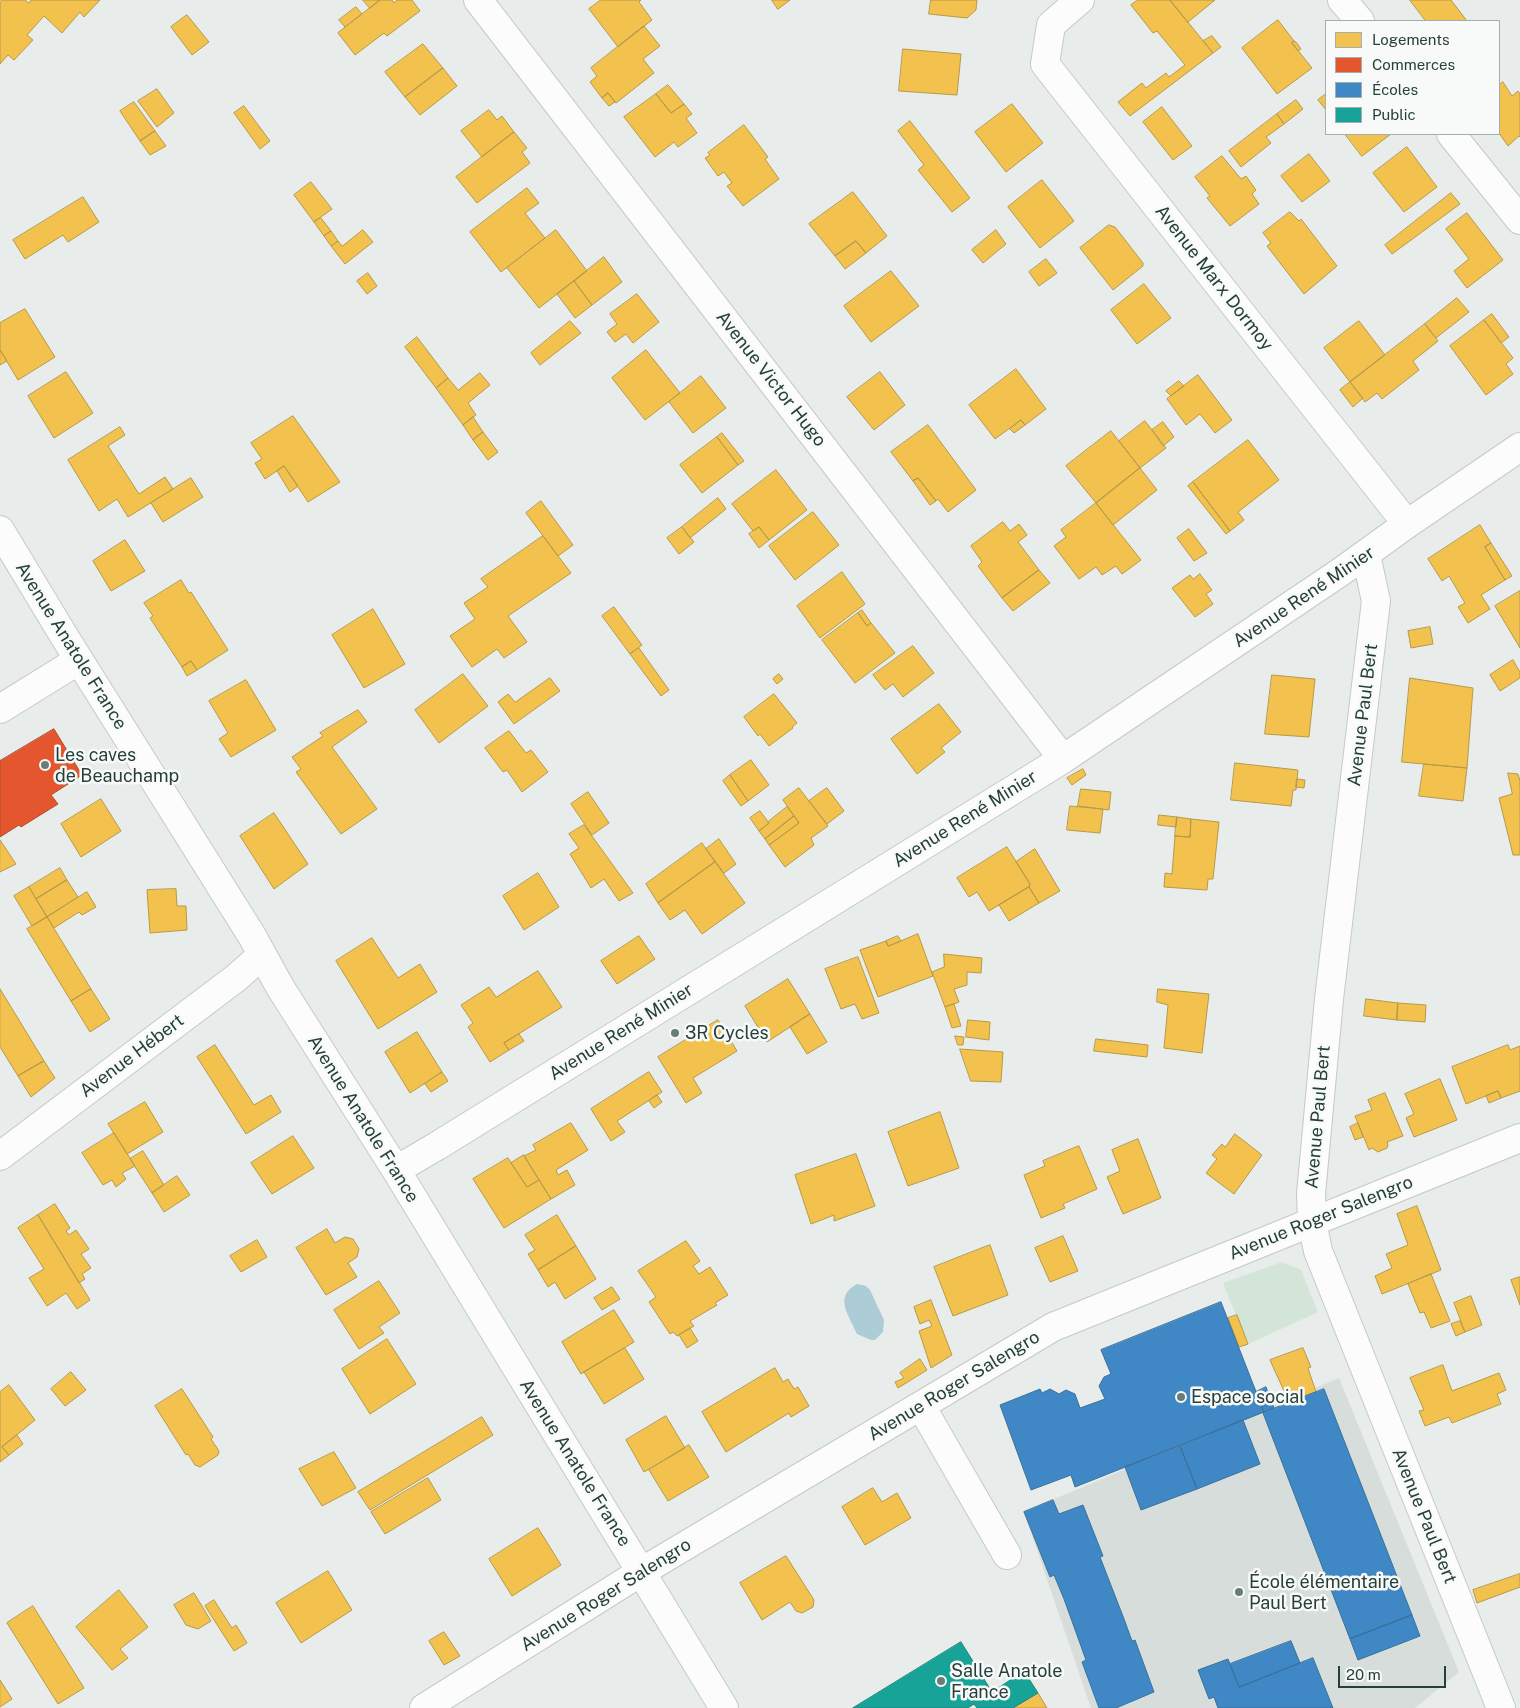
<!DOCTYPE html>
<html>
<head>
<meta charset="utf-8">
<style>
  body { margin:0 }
  #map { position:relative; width:1520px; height:1708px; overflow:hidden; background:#e8ecea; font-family:"Public Sans",sans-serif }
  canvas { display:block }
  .legend { position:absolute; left:1325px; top:20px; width:175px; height:115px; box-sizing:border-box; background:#f7faf9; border:1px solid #a3afad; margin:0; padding:6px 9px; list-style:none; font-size:15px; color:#263f3a }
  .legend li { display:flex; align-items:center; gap:10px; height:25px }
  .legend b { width:25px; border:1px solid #a3afad }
  .scale { position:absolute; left:1338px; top:1666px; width:108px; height:22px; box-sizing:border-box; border:2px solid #263f3a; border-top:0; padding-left:6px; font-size:15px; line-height:18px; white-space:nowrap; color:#263f3a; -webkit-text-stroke:4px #f7faf9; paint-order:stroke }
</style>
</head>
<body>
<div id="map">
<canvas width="1520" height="1708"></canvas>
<ul class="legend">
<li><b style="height:14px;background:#f2c14e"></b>Logements</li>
<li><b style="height:14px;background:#e4572e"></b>Commerces</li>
<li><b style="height:14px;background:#3f88c5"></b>Écoles</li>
<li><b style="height:14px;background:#17a398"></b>Public</li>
</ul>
<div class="scale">20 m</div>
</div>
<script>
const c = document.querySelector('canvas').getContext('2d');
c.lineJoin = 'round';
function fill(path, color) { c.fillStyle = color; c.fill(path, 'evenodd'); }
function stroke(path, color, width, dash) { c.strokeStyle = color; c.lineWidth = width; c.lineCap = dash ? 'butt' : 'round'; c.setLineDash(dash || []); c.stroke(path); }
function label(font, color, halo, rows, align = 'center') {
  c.font = font + ' "Public Sans",sans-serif'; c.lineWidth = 5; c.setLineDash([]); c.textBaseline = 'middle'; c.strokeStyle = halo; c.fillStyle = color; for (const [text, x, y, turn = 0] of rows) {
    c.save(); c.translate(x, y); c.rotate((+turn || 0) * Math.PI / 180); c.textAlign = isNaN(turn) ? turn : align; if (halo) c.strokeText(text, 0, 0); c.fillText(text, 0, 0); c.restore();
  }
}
const built = new Path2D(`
  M1339 1378 1459 1672 1415 1708H1091L1024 1512Z`);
const green = new Path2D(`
  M1282 1262 1301 1270 1318 1312 1248 1344 1223 1283Z`);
const water = new Path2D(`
  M857 1284 866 1286 870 1290 884 1320 883 1332 875 1340H871L857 1334C849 1315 833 1297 857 1284Z`);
const homes = new Path2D(`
  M2 0H25L29 3 31 0H100L84 17 80 12 62 33 44 16 27 35 33 40 14 60 8 55 0 64V2Z
  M363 0H380L370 8Z
  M380 0H392L394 3 397 0H412L420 11 387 36 384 33 355 55 338 33Z
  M601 0H641L639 2 652 20 618 47 589 9Z
  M772 0H790L778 9Z
  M931 0H977L976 10 967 18 929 14Z
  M1138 0H1170L1213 53 1130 116 1118 102 1142 83 1146 88 1166 73 1169 77 1185 65 1157 31 1153 33 1131 5Z
  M1170 0H1215L1188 22Z
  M1410 0H1451L1467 21H1426Z
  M356 7 362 14 345 27 339 20Z
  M187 15 209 42 192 55 171 27Z
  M1278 20 1294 41 1292 43 1312 68 1277 94 1242 48Z
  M644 26 660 46 643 59 654 73 616 103 608 93 602 98 590 82 597 76 591 68Z
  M1212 36 1221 47 1213 53 1203 41Z
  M1294 41 1296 42 1301 49 1298 51 1292 43Z
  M423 44 443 68 405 97 385 72Z
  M903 49 961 54 957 95 899 91Z
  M443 68 457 86 420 115 405 97Z
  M1503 82 1512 96 1518 91 1520 94V137L1519 136 1508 146 1499 133V85Z
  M668 85 684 104 671 113 656 94Z
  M157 89 174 113 157 127 138 101Z
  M608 93 615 102 609 106 602 98Z
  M656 94 671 113 684 104 692 114 686 118 697 133 678 147 674 142 655 157 624 117Z
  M1326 94V110L1318 100Z
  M1296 100 1303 109 1284 124 1277 114Z
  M134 102 155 131 140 141 120 111Z
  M1012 104 1043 143 1006 172 975 132Z
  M244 106 270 141 260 149 234 113Z
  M1162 107 1192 146 1173 160 1143 122Z
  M489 110 497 120 502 116 514 132 482 157 461 131Z
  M1277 114 1284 124 1266 137 1271 143 1241 167 1229 151Z
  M910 121 970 198 952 212 918 170 924 165 898 131Z
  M744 125 768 157 765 159 779 179 743 206 727 186 732 183 724 172 718 176 705 158 710 155 708 153Z
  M155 131 166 146 150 155 140 141Z
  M514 132 527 148 522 152 530 163 477 203 456 177Z
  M1345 134H1391L1362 156Z
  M1407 147 1437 187 1404 212 1373 173Z
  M1309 154 1330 181 1302 202 1281 176Z
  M1222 156 1241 179 1246 176 1256 190 1252 194 1259 204 1230 226 1207 198 1210 196 1195 177Z
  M1042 180 1074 221 1040 248 1008 207Z
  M311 182 332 209 314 222 294 195Z
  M527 188 539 203 525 213 545 238 501 272 470 232Z
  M853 192 887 236 866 253 856 241 835 256 809 224Z
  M1451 193 1460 204 1392 254 1385 245Z
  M83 197 99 222 68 242 63 235 25 259 13 240Z
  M1290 212 1299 221 1301 219 1337 266 1304 294 1267 246 1271 243 1263 233Z
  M1467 213 1503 260 1467 288 1454 271 1469 259 1446 229Z
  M321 218 331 231 324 236 314 222Z
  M1109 225 1115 227 1143 263V266L1113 290 1080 248Z
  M363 230 373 242 345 264 331 246 338 241 342 246Z
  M556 230 587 271 539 308 507 268Z
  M996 230 1006 244 983 263 972 250Z
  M331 231 338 241 331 246 324 236Z
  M856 241 866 253 845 269 835 256Z
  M604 257 622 282 592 305 574 281Z
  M1046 259 1057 273 1039 286 1029 272Z
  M891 271 919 306 871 342 844 306Z
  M368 273 377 286 367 294 357 281Z
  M574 281 592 305 575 318 557 294Z
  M1144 284 1171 318 1137 344 1111 310Z
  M637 294 659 322 633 343 626 334 615 342 607 332 617 324 610 314Z
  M1457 298 1469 312 1436 338 1425 324Z
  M25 309 55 357 18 380 0 350V323Z
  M1492 314 1509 337 1501 343 1484 320Z
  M1484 320 1513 358 1506 364 1513 374 1486 395 1450 346Z
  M570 321 581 333 540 365 531 353Z
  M1359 321 1385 355 1350 382 1324 348Z
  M1425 324 1438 341 1413 361 1419 370 1382 399 1377 393 1365 402 1350 382Z
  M417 337 448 378 436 388 405 347Z
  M0 350 7 361 0 365Z
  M646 350 680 393 645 420 612 378Z
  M1016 369 1046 409 1025 425 1021 420 995 439 969 405Z
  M66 372 93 413 54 438 28 396Z
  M880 372 905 405 874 430 847 397Z
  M480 373 490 385 468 403 476 415 463 425 436 388 448 378 458 390Z
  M1198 375 1232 420 1215 433 1200 414 1186 425 1167 399Z
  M701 376 726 408 693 433 669 402Z
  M1179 381 1184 386 1171 396 1166 391Z
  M1350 382 1363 398 1353 407 1340 390Z
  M293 416 340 482 308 502 284 466 265 479 255 463 262 459 251 443Z
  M473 417 483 432 473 440 463 425Z
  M1021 420 1025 425 1014 433 1010 429Z
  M1145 421 1166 448 1140 468 1119 441Z
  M1163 422 1174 437 1163 446 1152 430Z
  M928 425 976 490 948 512 938 499 936 501 918 478 913 481 891 452Z
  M120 427 125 435 108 446 139 494 165 477 173 489 128 517 117 499 99 511 68 460Z
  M1111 431 1140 468 1096 503 1066 466Z
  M483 432 498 452 488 460 473 440Z
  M722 433 744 461 738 465 717 437Z
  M717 437 738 465 702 493 680 465Z
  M1248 440 1279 480 1238 512 1244 520 1230 531 1193 482Z
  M284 466 298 486 290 492 277 471Z
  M1140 468 1157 490 1113 525 1096 503Z
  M776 470 807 510 769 540 759 527 753 531 732 504Z
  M191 478 203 497 163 522 151 503Z
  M918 478 936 501 930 505 913 481Z
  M1193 482 1230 531 1226 534 1188 486Z
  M718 498 726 509 690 538 682 527Z
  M541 501 573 545 558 556 526 513Z
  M1096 503 1141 560 1122 574 1116 566 1102 575 1096 567 1079 579 1054 546 1066 537 1061 530Z
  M813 512 839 545 795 580 769 546Z
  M1003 522 1010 531 1019 524 1027 535 1018 542 1039 570 1002 598 978 566 982 562 971 546Z
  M1480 525 1491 543 1485 547 1505 580 1481 595 1490 609 1468 623 1458 607 1465 603 1449 576 1442 581 1428 559Z
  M682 527 694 542 679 554 667 538Z
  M759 527 769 540 759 548 749 534Z
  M1189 529 1207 553 1194 561 1177 538Z
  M543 536 571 573 508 616 527 642 504 658 497 649 472 667 450 636 475 619 464 603 488 587 481 579Z
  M125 540 145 571 111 591 93 561Z
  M1491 543 1512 576 1505 580 1485 547Z
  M1039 570 1050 583 1013 611 1002 598Z
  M842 572 865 604 820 638 797 606Z
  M1200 574 1212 590 1206 594 1213 604 1195 617 1172 588 1190 575 1193 579Z
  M181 580 189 593 191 592 228 650 197 670 191 661 182 667 150 618 153 616 144 603Z
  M1520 591V648L1495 606Z
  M614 607 642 645 630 654 602 616Z
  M373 609 405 664 364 688 332 635Z
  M862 610 871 623 867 626 858 613Z
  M858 613 867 626 871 623 895 653 855 683 822 640Z
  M1430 627 1433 644 1411 648 1408 631Z
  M913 646 934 673 903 697 893 684 885 690 873 675Z
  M639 648 669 690 661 696 630 654Z
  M1513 660 1520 672V678L1500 691 1490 675Z
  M191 661 197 670 187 676 182 667Z
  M463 674 488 706 439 743 415 710Z
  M779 674 783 679 777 684 773 679Z
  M1272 675 1315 679 1309 737 1265 734Z
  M550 678 560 691 514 724 498 702 508 694 515 702Z
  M1410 678 1473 688 1467 768 1402 762Z
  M246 680 276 730 231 757 219 739 228 733 209 701Z
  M774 694 797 723 792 727 793 728 769 746 760 734 758 736 744 717Z
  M939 704 961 732 941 748 945 752 917 774 891 739Z
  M358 710 367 722 332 747 377 809 341 834 296 772 301 769 292 757 323 736 320 733Z
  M509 731 526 753 531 750 548 772 522 792 507 770 503 772 485 748Z
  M751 760 769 785 748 801 730 775Z
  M1235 763 1298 770 1296 790H1293L1291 806 1231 800Z
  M1424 764 1467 768 1463 801 1419 796Z
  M1083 769 1086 775 1072 785 1067 778Z
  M1508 773 1518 774 1520 781V855H1513L1499 798 1512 794Z
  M730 775 748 801 741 806 723 781Z
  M1297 779 1305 780 1304 788 1296 787Z
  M799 788 828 826 811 838 814 845 785 867 769 845 799 823 783 800Z
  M827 788 844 811 827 824 809 801Z
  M1081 789 1111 792 1109 810 1078 806Z
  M588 792 609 823 592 835 571 804Z
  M101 799 121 831 81 857 61 824Z
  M1070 806 1103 809 1100 833 1067 830Z
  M787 807 794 816 765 839 759 831 769 823 768 822Z
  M760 811 769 823 759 831 750 818Z
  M274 813 308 864 274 889 240 836Z
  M1159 815 1177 817 1176 827 1158 825Z
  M794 816 799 823 769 845 765 839Z
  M1177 817 1191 819 1190 837 1175 836Z
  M1191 819 1219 822 1213 879H1208L1207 890 1164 887 1165 873 1172 874 1175 836 1190 837Z
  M584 825 633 893 619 901 604 879 591 888 570 854 579 848 569 834Z
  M719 839 736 864 724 873 706 849Z
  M0 840 16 864 0 872Z
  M702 843 715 862 658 903 646 884Z
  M1007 847 1030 884 1029 887 989 911 977 892 969 897 957 878Z
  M1035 849 1060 891 1039 903 1029 887 1030 884 1016 862Z
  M715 862 745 903 702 934 685 910 670 920 658 903Z
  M60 868 67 880 36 899 29 887Z
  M538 873 559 907 524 930 503 896Z
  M67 880 78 897 47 917 36 899Z
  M29 887 47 917 32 926 14 896Z
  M1029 887 1039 903 1009 921 999 905Z
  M176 889 177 906H186L187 930 150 933 147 890Z
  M87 892 96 907 82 915 79 912 54 928 47 917Z
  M47 917 91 989 71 1001 27 929Z
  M918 934 933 976 878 997 860 950 886 941 888 946Z
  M639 936 655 959 617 984 601 961Z
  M898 936 901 941 888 946 886 941Z
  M372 938 398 978 420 964 437 992 378 1029 336 961Z
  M944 954 982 958 981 973 967 972V985L954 989 959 1002 945 1007 932 972 944 967Z
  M858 957 879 1013 862 1019 855 1004 841 1009 825 969Z
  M538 971 562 1007 504 1043 509 1050 490 1062 468 1027 473 1023 461 1005 489 987 496 997Z
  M788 979 810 1014 767 1042 745 1006Z
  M0 989 44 1061 18 1076 0 1047Z
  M91 989 110 1019 90 1032 71 1001Z
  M1158 989 1209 994 1202 1053 1164 1048 1168 1005 1157 1002Z
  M1366 999 1398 1003 1397 1020 1364 1016Z
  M1398 1003 1426 1005 1425 1022 1397 1020Z
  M954 1004 961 1026 952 1028 945 1007Z
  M810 1014 827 1042 807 1054 790 1027Z
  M718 1020 737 1051 693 1078 702 1093 686 1103 658 1057Z
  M968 1020 990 1022 989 1040 966 1037Z
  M417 1032 442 1072 410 1093 385 1052Z
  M519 1034 524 1041 509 1050 504 1043Z
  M955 1036 964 1037 963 1045H958Z
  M1096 1039 1148 1045 1147 1057 1094 1051Z
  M215 1045 254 1105 271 1095 281 1112 246 1134 197 1057Z
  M1508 1045 1510 1050 1520 1046V1091L1501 1098 1498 1091 1466 1104 1452 1067Z
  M960 1049 1003 1052 1001 1082 971 1081Z
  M44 1061 55 1078 31 1097 18 1076Z
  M442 1072 448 1081 431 1092 425 1084Z
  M649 1072 662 1092 617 1121 625 1132 611 1141 591 1109Z
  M1440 1079 1457 1120 1414 1137 1406 1118 1414 1114 1405 1094Z
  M1498 1091 1501 1098 1489 1103 1486 1096Z
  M1385 1093 1403 1136 1387 1142 1388 1145 1387 1148 1378 1152 1372 1148 1369 1150 1355 1116 1372 1110 1368 1100Z
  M657 1095 662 1102 654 1108 649 1101Z
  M145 1102 163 1132 127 1154 108 1124Z
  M940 1112 959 1168 908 1186 888 1132Z
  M571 1123 588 1150 556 1170 558 1175 567 1170 575 1185 551 1199 524 1156 536 1150 533 1145Z
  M1358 1123 1363 1137 1355 1140 1350 1127Z
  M114 1133 135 1166 122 1173 126 1179 116 1187 112 1180 103 1185 82 1153Z
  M1235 1134 1262 1155 1234 1194 1206 1173 1217 1159 1212 1155 1222 1144 1225 1147Z
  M293 1136 314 1168 272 1194 251 1163Z
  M1138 1139 1161 1198 1123 1214 1107 1177 1120 1171 1112 1150Z
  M1079 1146 1097 1189 1063 1204 1065 1208 1041 1218 1024 1175 1045 1166 1043 1161Z
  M143 1151 164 1185 152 1193 130 1159Z
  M856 1154 875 1206 834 1221V1215L811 1224 795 1175Z
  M524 1155 539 1180 527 1187 511 1163Z
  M508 1158 527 1187 539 1180 551 1199 504 1228 473 1179Z
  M177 1176 190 1195 164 1212 152 1193Z
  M55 1204 70 1228 66 1231 69 1235 76 1230 89 1249 81 1254 91 1268 82 1274 85 1279 79 1283 38 1215Z
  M1417 1206 1441 1270 1382 1294 1375 1276 1392 1268 1386 1254 1408 1245 1397 1214Z
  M38 1215 90 1300 77 1309 66 1293 47 1306 29 1278 44 1269 18 1228Z
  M557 1215 576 1246 538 1270 528 1254 535 1250 525 1235Z
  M327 1229 335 1243 345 1237 353 1239 359 1249 357 1257 348 1263 357 1277 326 1295 296 1248Z
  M1063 1236 1078 1271 1050 1282 1035 1248Z
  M257 1240 267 1257 241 1272 230 1256Z
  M686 1241 700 1261 693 1266 699 1274 710 1267 728 1295 715 1303 717 1305 690 1321 694 1326 677 1336 673 1332 670 1334 649 1302 656 1297 638 1271Z
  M990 1245 1008 1295 953 1316 934 1267Z
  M576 1246 596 1279 565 1299 555 1282 548 1287 538 1270Z
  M1431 1274 1450 1321 1431 1328 1424 1312 1420 1313 1408 1284Z
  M1520 1277V1305L1511 1280Z
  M379 1281 400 1313 379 1327 384 1333 359 1349 334 1310Z
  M612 1287 620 1299 602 1310 594 1298Z
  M1471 1296 1482 1325 1465 1332 1454 1303Z
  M931 1300 952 1355 931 1368 919 1331 932 1326 929 1320 920 1324 914 1307Z
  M614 1310 634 1342 581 1374 562 1342Z
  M1237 1315 1248 1344 1239 1347 1228 1318Z
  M1460 1321 1465 1332 1456 1336 1451 1324Z
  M690 1328 698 1341 687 1348 679 1335Z
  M387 1339 416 1384 370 1414 342 1369Z
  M625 1348 644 1379 604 1404 584 1372Z
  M1303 1348 1311 1367 1308 1368 1316 1392 1289 1402 1270 1360Z
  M920 1359 927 1370 898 1388 895 1382 904 1378 900 1373Z
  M1443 1365 1452 1391 1499 1373 1506 1390 1497 1394 1501 1404 1452 1423 1449 1417 1425 1426 1419 1411 1424 1410 1410 1378Z
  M775 1368 783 1382 788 1379 794 1389 798 1387 809 1406 791 1417 789 1413 726 1452 702 1412Z
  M71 1372 86 1390 65 1406 51 1389Z
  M9 1385 35 1420 2 1447 9 1455 0 1462V1392Z
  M182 1389 213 1437 211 1439 219 1451 218 1455 200 1467 195 1465 188 1454 186 1455 155 1406Z
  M666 1416 685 1448 644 1472 626 1440Z
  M482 1417 493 1435 370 1510 358 1492Z
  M17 1435 23 1444 9 1455 2 1447Z
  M689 1445 709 1477 668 1501 649 1470Z
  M334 1452 356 1488 322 1506 299 1469Z
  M428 1478 441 1500 385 1534 371 1512Z
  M873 1488 882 1502 897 1493 911 1518 865 1545 842 1507Z
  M538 1528 561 1565 512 1596 489 1559Z
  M786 1556 814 1600 813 1607 802 1613 796 1611 790 1602 762 1620 740 1583Z
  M328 1571 352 1610 301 1643 276 1603Z
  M1520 1574V1587L1477 1603 1473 1590Z
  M119 1590 148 1627 120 1649 128 1658 112 1670 76 1627Z
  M194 1593 211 1621 198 1629 186 1625 174 1605Z
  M214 1600 232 1628 236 1625 247 1643 234 1651 205 1606Z
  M33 1606 84 1688 58 1704 7 1623Z
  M444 1632 460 1656 444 1665 429 1641Z
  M0 1680 12 1699 0 1707Z
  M1038 1693 1047 1708H1013Z`);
const shops = new Path2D(`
  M54 729 82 775 51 795 58 804 21 827 19 825 0 837V761Z`);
const schools = new Path2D(`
  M1221 1302 1264 1412 1075 1487 1071 1475 1031 1490 1000 1405 1040 1389 1042 1393 1050 1389 1059 1394 1066 1390 1075 1394 1080 1408 1105 1399 1099 1386 1104 1377 1111 1374 1101 1350Z
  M1266 1387 1274 1408 1264 1412 1256 1392Z
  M1324 1389 1412 1615 1350 1639 1263 1413Z
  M1243 1420 1260 1464 1197 1489 1180 1446Z
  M1180 1446 1197 1489 1141 1510 1125 1467Z
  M1053 1500 1059 1514 1083 1505 1103 1556 1100 1557 1124 1619 1132 1641 1135 1640 1154 1692 1116 1708H1099L1082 1662 1086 1660 1064 1599 1054 1575 1050 1577 1024 1512Z
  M1412 1615 1420 1636 1358 1660 1350 1639Z
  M1291 1641 1300 1663 1239 1687 1230 1664Z
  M1313 1658 1333 1708H1218L1214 1697 1209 1699 1198 1670 1228 1659 1239 1687Z`);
const public = new Path2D(`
  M961 1642 992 1692 1024 1671 1038 1693 1013 1708H977L974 1704 968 1708H853Z`);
const minor = new Path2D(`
  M478 0 1063 759
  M1080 0 1051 25 1045 64 1407 524
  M1342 0 1360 21
  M1451 134 1520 220
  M0 530 64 636 252 936 280 987 396 1170 724 1708
  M1366 555 1376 601 1329 999 1311 1194 1312 1222 1318 1251 1501 1708
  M0 709 79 660
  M0 1156 236 978 262 955
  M396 1170 437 1146 1063 759 1342 571 1407 524 1520 447
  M921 1406 1007 1555
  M424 1708 641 1572 1053 1327 1520 1138`);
const markers = [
  [45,765,5,"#6a7c78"],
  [675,1033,5,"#6a7c78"],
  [1181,1397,5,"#6a7c78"],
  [1239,1592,5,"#6a7c78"],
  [941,1681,5,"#6a7c78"]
];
const streetNames = [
  ["Avenue Marx Dormoy",1214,278,52],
  ["Avenue Victor Hugo",771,379,52],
  ["Avenue René Minier",1304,597,-34],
  ["Avenue Anatole France",71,646,58],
  ["Avenue Paul Bert",1363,715,-83],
  ["Avenue René Minier",965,819,-32],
  ["Avenue René Minier",621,1032,-32],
  ["Avenue Hébert",132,1056,-37],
  ["Avenue Paul Bert",1318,1117,-85],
  ["Avenue Anatole France",363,1119,58],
  ["Avenue Roger Salengro",1321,1218,-22],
  ["Avenue Roger Salengro",954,1386,-31],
  ["Avenue Anatole France",575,1463,58],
  ["Avenue Paul Bert",1424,1516,68],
  ["Avenue Roger Salengro",606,1595,-32]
];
const poiNames = [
  ["Les caves",55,755],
  ["de Beauchamp",55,776],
  ["3R Cycles",685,1033],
  ["Espace social",1191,1397],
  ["École élémentaire",1249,1582],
  ["Paul Bert",1249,1603],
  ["Salle Anatole",951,1671],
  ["France",951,1692]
];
fill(built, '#d6ddda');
fill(green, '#d3e4d9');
fill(water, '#acccd6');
fill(homes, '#f2c14e');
stroke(homes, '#b59a48', 1);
fill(shops, '#e4572e');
stroke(shops, '#ab5032', 1);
fill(schools, '#3f88c5');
stroke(schools, '#38729b', 1);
fill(public, '#17a398');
stroke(public, '#1c857c', 1);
stroke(minor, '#c5c9c7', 30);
stroke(minor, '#fcfcfc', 28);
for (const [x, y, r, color] of markers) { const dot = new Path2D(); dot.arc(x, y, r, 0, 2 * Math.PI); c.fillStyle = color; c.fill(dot); stroke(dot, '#f7faf9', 2); }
label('18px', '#263f3a', '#f7faf9', streetNames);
label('18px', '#263f3a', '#f7faf9', poiNames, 'left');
</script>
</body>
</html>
